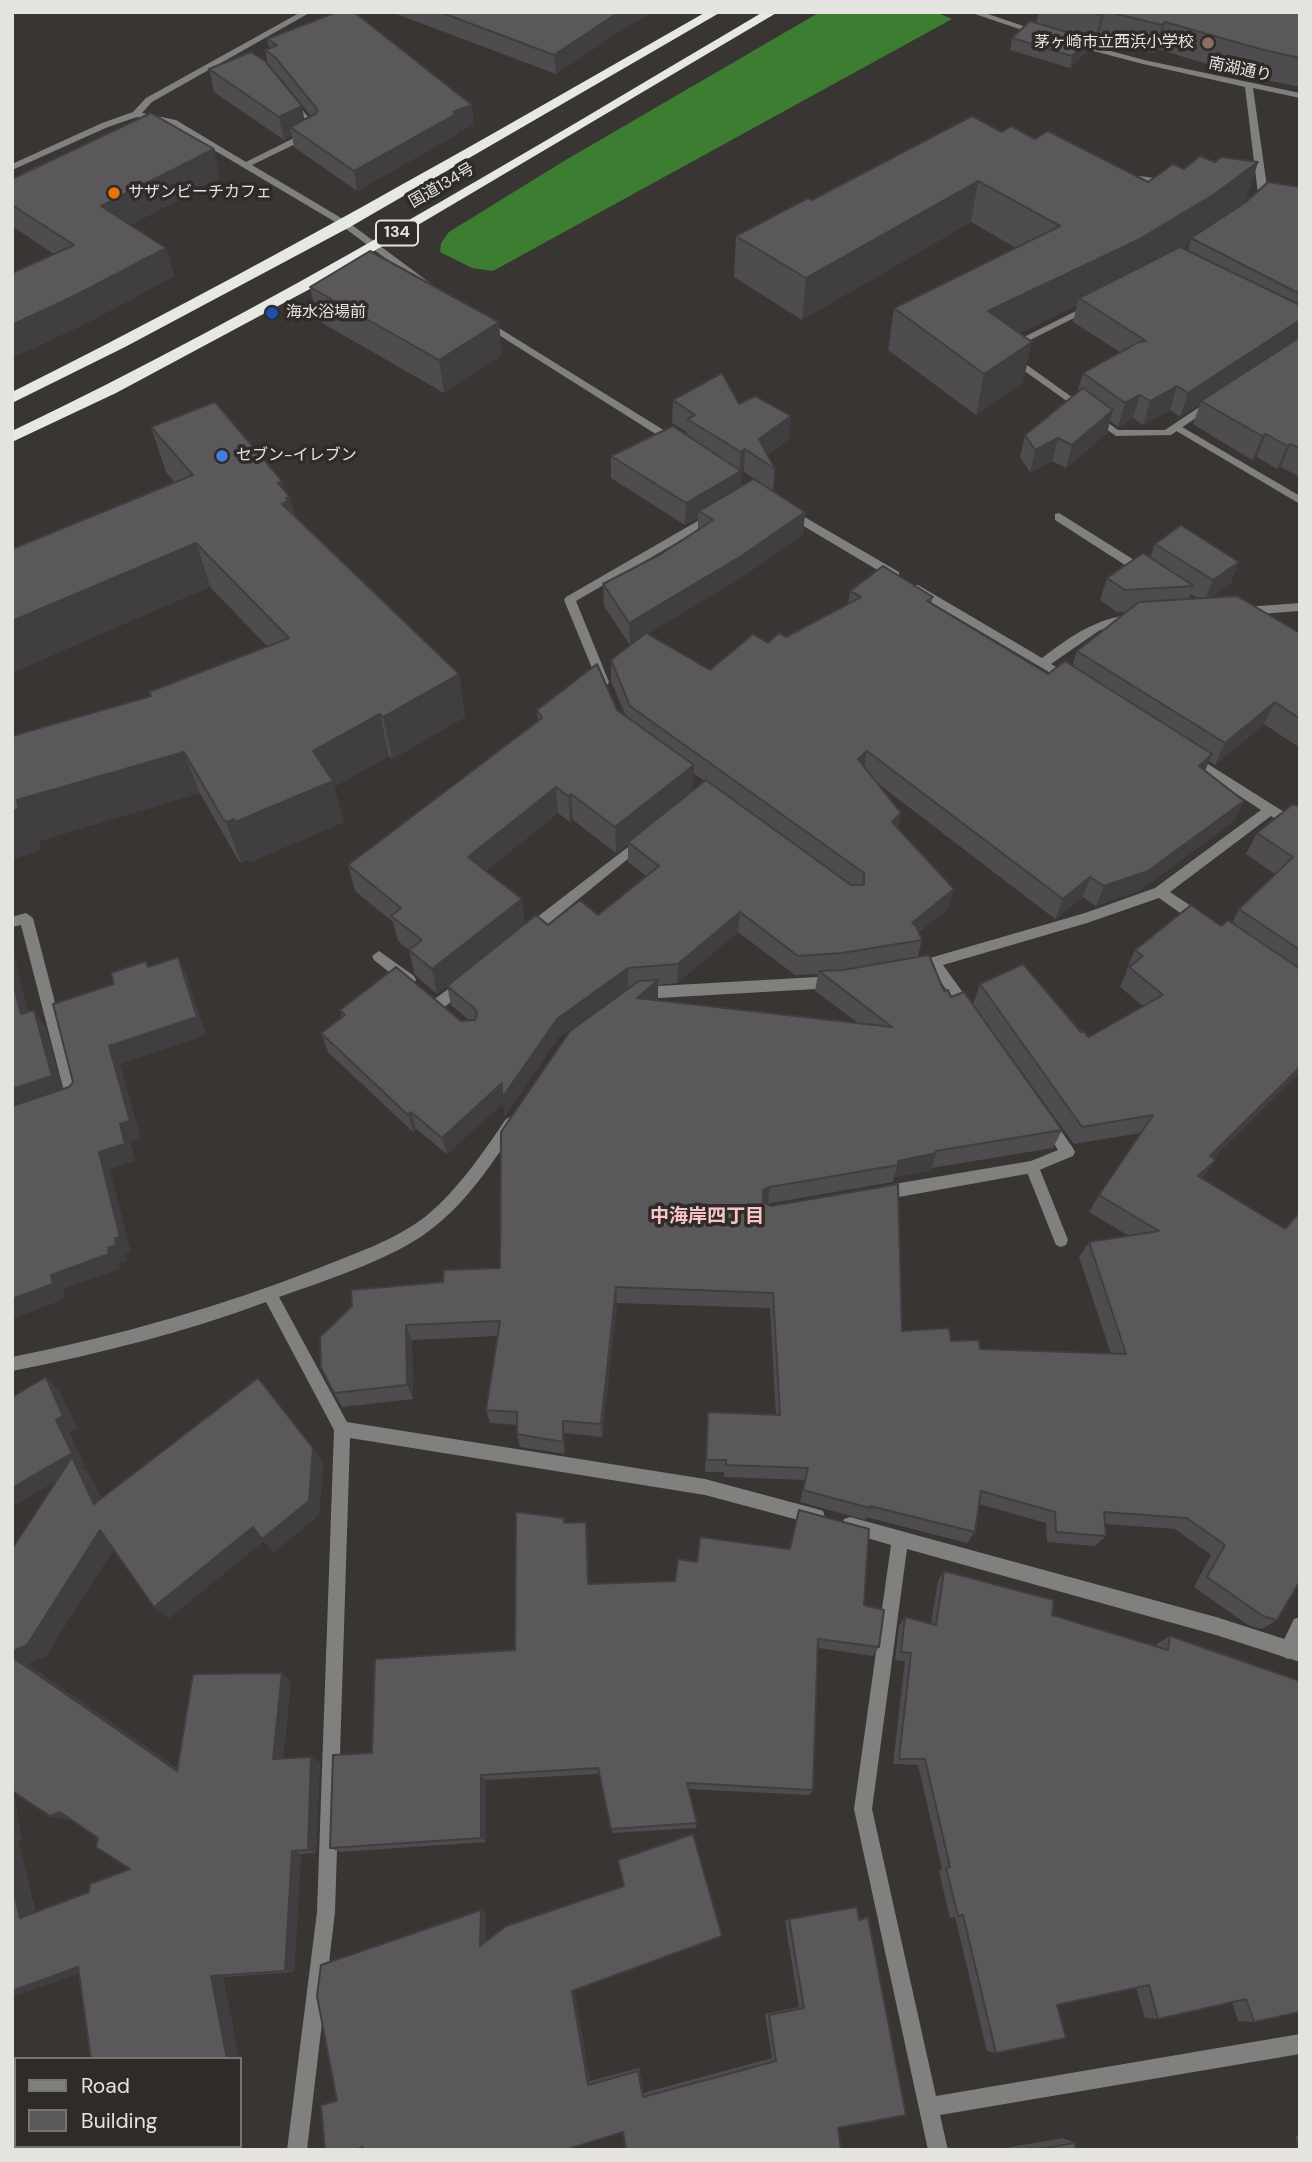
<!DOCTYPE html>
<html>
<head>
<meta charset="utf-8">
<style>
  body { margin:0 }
  #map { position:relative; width:1312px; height:2162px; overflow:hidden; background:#383532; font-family:"DM Sans",sans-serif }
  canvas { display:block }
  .frame { position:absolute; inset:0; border:14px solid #e4e3e0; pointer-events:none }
  .legend { position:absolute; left:14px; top:2057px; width:228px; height:91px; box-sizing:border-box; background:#2e2b28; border:2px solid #777572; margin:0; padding:9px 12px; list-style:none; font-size:21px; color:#e4e3e0 }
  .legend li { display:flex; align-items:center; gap:14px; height:35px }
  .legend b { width:35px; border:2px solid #777572 }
</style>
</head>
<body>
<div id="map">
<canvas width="1312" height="2162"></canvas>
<div class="frame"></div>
<ul class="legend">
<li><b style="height:9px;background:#80807f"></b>Road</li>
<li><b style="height:19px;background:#5b585b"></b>Building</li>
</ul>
</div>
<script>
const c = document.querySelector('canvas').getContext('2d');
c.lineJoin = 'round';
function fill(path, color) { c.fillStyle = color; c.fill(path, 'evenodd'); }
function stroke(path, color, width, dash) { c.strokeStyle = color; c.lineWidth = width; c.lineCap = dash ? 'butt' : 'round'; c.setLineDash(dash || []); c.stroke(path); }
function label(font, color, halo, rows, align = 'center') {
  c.font = font + ' "DM Sans","Noto Sans JP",sans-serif'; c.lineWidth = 7; c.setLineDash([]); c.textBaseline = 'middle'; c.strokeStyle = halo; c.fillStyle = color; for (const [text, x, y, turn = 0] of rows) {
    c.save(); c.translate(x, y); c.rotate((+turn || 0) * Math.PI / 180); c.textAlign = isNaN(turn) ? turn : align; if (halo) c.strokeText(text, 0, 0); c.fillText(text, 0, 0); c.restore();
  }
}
const forest = new Path2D(`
  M820 12H935L952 19 493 271 472 268 440 252 441 243 449 232 564 161Z`);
const lane = new Path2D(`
  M1177 424 1300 496V504L1173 429V425Z
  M1059 513 1147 568V574H1139L1055 520V514Z
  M641 837 645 839 647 842 645 845 533 936H523L521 932 523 928Z
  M379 951 414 976 416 980 414 984H404L374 960 372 956Z
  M463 978 468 980 470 984 468 988 442 1009H432L430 1005 432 1001Z
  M1032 1161 1037 1162 1039 1167 1068 1240 1066 1245 1061 1247 1056 1245 1054 1240 1025 1167 1027 1162Z
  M1300 1617V1644L1294 1656 1288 1659 1282 1656 1279 1650 1294 1619Z`);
const street = new Path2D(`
  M301 12H311L152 102 142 113 176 120 246 162 310 130 289 104 296 102 318 129V133L252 165 348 222 434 286V290H428L342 226 170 124 137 117 108 127 12 170V164L102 123 133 112 146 98Z
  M969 12H982L1044 33 1037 35Z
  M1070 40 1144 60 1300 93V98L1253 88 1268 194 1261 203 1253 201 1258 194 1245 87 1143 64 1067 44V40Z
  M1132 175 1168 180 1172 183 1168 186 1129 180V176Z
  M1088 305 1096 307 1014 348 1006 346Z
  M486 320 678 439 679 441 674 444 670 443 483 325V321Z
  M1013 355 1118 430H1165L1207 402 1211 401 1216 404 1171 435 1116 436 1009 360V356Z
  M789 508 899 572V578H891L785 515V509Z
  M715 511 719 512V518L576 601 609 682 607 685H599L564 600 566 597Z
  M918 585 1042 658C1071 636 1096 618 1134 614L1140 618 1138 621 1100 630 1051 664 1073 677 1075 680 1069 684 914 592V586Z
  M1300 603V611L1245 615 1239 611 1245 607Z
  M1192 754 1300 822V833L1271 816 1170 892 1206 916 1208 920 1206 924H1196L1159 898 1087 923 943 965 974 1008 972 1012H962L931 968 916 972 911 971 909 967 911 963 916 962 1085 913 1155 888 1261 810 1188 762 1186 759 1188 756Z
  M26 913 33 918 80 1099 78 1103 73 1105 68 1103 66 1099 21 925 12 927V917Z
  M834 976 839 978 841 982 839 986 834 988 641 999 636 997 634 993 636 989 641 987Z
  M1047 1116 1052 1118 1073 1148 1075 1152 1073 1156 1032 1173 882 1200 877 1198 875 1193 877 1188 882 1186 1031 1161 1058 1150 1040 1122 1042 1118Z
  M511 1117 516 1119 518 1123C511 1137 501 1150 492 1163 472 1191 450 1217 422 1236 383 1262 324 1281 279 1297L347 1422 705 1479 817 1509 823 1511 825 1517 823 1523 817 1525 705 1495 350 1438 335 1912 307 2150H287L317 1912 334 1430 266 1302C183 1333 98 1354 12 1371V1357C117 1336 220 1307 319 1268 356 1253 393 1241 425 1217 458 1190 482 1154 506 1119Z
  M850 1517 1216 1617 1300 1644V1662L1216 1635 907 1549 872 1809 936 2096 1300 2034V2054L940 2115 948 2150H928L854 1809 891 1545 844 1531 842 1525 844 1519Z`);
const highway = new Path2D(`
  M706 12H721L350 227 125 347 12 403V392C249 274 477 143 706 12Z
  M763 12H778L308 290 116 393 12 442V431C271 307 516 158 763 12Z`);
const wall = new Path2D(`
  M391 12H653L629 25 556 74Z
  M1039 12H1300V87L1251 77 1157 49 1154 53 1098 39 1095 43 1089 41 1087 51 1070 68 1010 50 1012 38 1036 23Z
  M267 39 474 125 458 131V134L357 191 294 147 292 136 284 140 214 92 209 69 268 66 265 50 269 48ZM274 73 279 76 311 116 304 120Z
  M1002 132 1035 139 1148 182 1184 169 1215 162H1258L1245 203 1300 187V477L1281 467 1277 469 1257 457 1252 460 1193 424 1200 404 1180 417 1170 410 1143 425 1133 418 1118 427 1110 421 1107 433 1066 468 1052 461 1030 472 1020 457 1025 435 1077 393 1083 373 1120 352 1073 322 1077 305 1020 333 1023 383 976 415 888 350 894 308 1016 248 971 222 802 320 734 277 736 236 812 200ZM1190 243 1188 250 1183 248Z
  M220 178 130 225 166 248 174 276 87 323 12 358V273L54 254 12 226V179Z
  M310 287 502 355 444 393 317 320Z
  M673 400 739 404 791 416 789 439 767 455 775 469 773 492 805 512 803 535 742 577 647 634 710 670 768 643 786 637 848 604 850 591 933 597 931 603 1048 674 1072 666 1077 651 1126 612H1117L1100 600 1107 578 1150 558 1155 544 1239 562 1230 584 1211 597 1298 632 1300 630V748L1264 724 1215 765 1209 761 1205 771 1244 801 1234 821 1139 891 1096 906 1083 897 1055 919 876 782 901 813 898 828 948 909 919 932 922 940 918 956 944 991 951 997 1062 1130 1053 1148 931 1168V1171L894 1177 893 1182 766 1204 902 1331 980 1349 1111 1354 1079 1257 1089 1242 1129 1236 1089 1212 1099 1195 1141 1133 1074 1144 973 1004 980 984 1089 1037 1143 1006 1120 987 1127 971 1126 970 1135 950 1232 923 1239 909 1275 874 1246 854 1257 833 1299 807 1300 805V1072L1213 1158 1203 1178 1285 1229 1300 1212V1586L1297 1585 1277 1620 1262 1629 1248 1625 1194 1587 1211 1555 1175 1529 1105 1524 1106 1536 1095 1546 1047 1542 1046 1523 979 1504 975 1532 967 1543 866 1517 865 1520 800 1502 805 1480 724 1477V1472H705L708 1412 776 1415 770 1308 617 1303 602 1437 565 1433V1454L520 1447 517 1434V1425L490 1423 486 1410 498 1336 412 1340 413 1399 342 1407 334 1393 443 1282 500 1268 631 987H628L558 1038 505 1116 503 1103 447 1154 416 1129 413 1132 328 1052 321 1033 342 1017 340 1010 461 1021 469 1020 451 1005 447 986 503 941 437 994 415 975 409 950 398 941 393 922 355 891 348 865 538 720 537 710H617L626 716 611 681V660L630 645 604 606 603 584 661 554 698 530V518L685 525 611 478V456L687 435V432L672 423ZM744 472 767 487H740L741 473ZM1191 594 1198 598 1189 599ZM693 773 705 781 693 790ZM558 813 570 822 573 820 616 853 628 844V862L646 876 598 915 548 925 525 924 522 899 486 871ZM738 932 795 975 818 974 815 991 858 1023 657 1000 658 985 677 983Z
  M151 427 284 490 290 497 295 517 459 674 465 717 392 759 389 756 334 787 344 822 250 862 249 859 241 863 238 860 200 793 39 841 41 850 12 859 151 696 149 692 267 646 210 587 175 483 166 472Z
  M59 1391 77 1428 69 1433 85 1465 82 1467 89 1473 101 1498 313 1448 323 1463 319 1515 274 1552 264 1541 169 1618 154 1607 113 1549 46 1656 27 1664 177 1768 291 1681 283 1758 320 1762 316 1853 301 1854 294 1972 223 1977 239 2059 79 1973 12 1997V1549L56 1482ZM13 1791 50 1816 66 1820 70 1819 98 1838 130 1869 89 1892 35 1912 18 1840H22Z
  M799 1510 864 1605 879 1647 873 1656 818 1648 813 1790 809 1795 688 1789 697 1823 696 1828 613 1833 599 1774 486 1780V1842L340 1852 330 1848 372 1753 515 1650 565 1523 588 1533 589 1584 675 1581 697 1562 789 1549Z
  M944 1571 1052 1615 1157 1647V1644L1170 1636 1254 2022 1238 2021 1232 2002 1158 2019 1145 2018 1136 1988 1057 2005 996 2053 987 2051 955 1917 950 1918 939 1871 942 1869 918 1765 893 1764 905 1661 895 1660 899 1626 905 1617 931 1624 938 1581Z
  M486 1912V1942L722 1936 574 1990 590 2081 639 2068 643 2093 772 2058 765 2014 799 2007 785 1921 789 1919 859 1920 906 2115 363 2147 321 2105 337 2100Z
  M1300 2135V2150H1287L1299 2147 1295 2136Z
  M1063 2138 1075 2143 1076 2150H1005V2148Z`);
const shadedWall = new Path2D(`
  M619 12H653L629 25 556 74 554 55Z
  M1104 12 1098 39 1095 43 1101 15Z
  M1165 22 1157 49 1154 53 1162 25Z
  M1089 39 1087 51 1070 68 1072 56Z
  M472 105 474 125 458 131V134L357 191 354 171 453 112Z
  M302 106 306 129 290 127 292 136 284 140 279 117Z
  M214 149 220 178 110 235 101 206Z
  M1258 162 1245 203 1191 238 1190 243 1127 282 1079 298 1077 305 980 352 988 311Z
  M978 181 971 222 802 320 806 278Z
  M166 248 174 276 87 323 12 358V325Z
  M1300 320V335L1299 338 1201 401 1200 404 1180 417 1188 393Z
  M499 322 502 355 444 393 439 360Z
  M1032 342 1023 383 976 415 984 374Z
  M1177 386 1170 410 1143 425 1150 401Z
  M1140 395 1133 418 1118 427 1125 403Z
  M1113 410 1107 433 1066 468 1072 445Z
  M791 416 789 439 760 459 759 439Z
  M1266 434 1257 457 1252 460 1262 436Z
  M1058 438 1052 461 1030 472 1035 450Z
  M1290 444 1281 467 1277 469 1287 446Z
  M745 449 744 472 741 473 740 493 699 511 698 518 685 525 686 503 739 472 741 452Z
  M282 481 287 502 286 498 290 497 301 541 282 504 278 483Z
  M805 512 803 535 742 577 630 645 629 623Z
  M196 543 210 587 12 673V621Z
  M1239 562 1230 584 1204 602 1213 580Z
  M459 674 465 717 392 759 383 717Z
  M1275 702 1264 724 1215 765 1225 743Z
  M380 714 389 756 334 787 344 822 250 862 235 822 313 751Z
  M867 751 863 772 858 759Z
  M184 752 200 793 39 841 41 850 12 859V811L17 800Z
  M1212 754 1203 775 1199 766Z
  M694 765 693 792 616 853 615 827Z
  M556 787 558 813 472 883 468 857Z
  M571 794 573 820 570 822 568 796Z
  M1244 801 1234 821 1139 891 1096 906 1104 886Z
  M901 813 897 833 892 822Z
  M234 819 249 859 241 863 226 822Z
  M1090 877 1083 897 1055 919 1063 899Z
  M954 889 948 909 907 942 912 923Z
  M522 899 525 924 437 994 432 969Z
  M740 912 738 932 677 983 678 964Z
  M12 953 15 957 33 1032 21 1014 12 978Z
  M178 957 187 976 206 1035 120 1064 141 1138 130 1141 136 1161 110 1169 131 1252 126 1254 127 1261 119 1263 121 1269 63 1289 65 1299 12 1319V1299L51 1275 108 1248 99 1152 120 1124 109 1046Z
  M628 968V987L558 1038 505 1116 503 1103 447 1154 442 1138 557 1019Z
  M658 980V1000L637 1017V998Z
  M34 1010 46 1028 64 1093 12 1110V1089Z
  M1300 1067V1072L1199 1173 1210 1156Z
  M411 1112 416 1129 413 1132 408 1115Z
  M936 1153 931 1171 894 1177 898 1165V1161Z
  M1216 1160 1204 1177 1187 1192 1198 1176Z
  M770 1187 768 1203 761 1207 763 1190Z
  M616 1287 617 1303 602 1437 601 1424Z
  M406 1325 412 1340 413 1399 407 1385Z
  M46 1377 59 1391 77 1428 69 1433 85 1465 82 1467 89 1473 110 1518 94 1504 77 1469 12 1507V1488L56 1420Z
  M563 1421 565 1433V1454L563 1442Z
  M313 1448 323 1463 319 1515 274 1552 264 1541 169 1618 154 1607Z
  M586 1522 588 1533 589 1594 588 1584Z
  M100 1530 117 1544 46 1656 27 1664 189 1776 177 1771 12 1671V1652Z
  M282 1673 291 1681 282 1764 273 1759Z
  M311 1757 320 1762 316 1853 308 1850Z
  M481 1775 486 1780V1842L481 1838Z
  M12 1786 22 1840 12 1838Z
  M60 1812 75 1816 66 1820 50 1816Z
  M12 1839 18 1840 36 1920 20 1918 12 1884Z
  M292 1851 301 1854 294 1972 285 1971Z
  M481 1910 486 1912V1947L480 1946Z
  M722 1936 574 1990 590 2081 588 2085 572 1991Z
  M78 1967 93 1968 12 1997V1991Z
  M211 1976 223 1977 239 2059H227Z
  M223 2146H236L237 2150H224Z`);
const building = new Path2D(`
  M337 12H354L472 105 453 112 456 114 354 171 290 127 317 113V109L275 57 265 50 277 45 267 39Z
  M440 12H619L554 55Z
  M1092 12H1104L1101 15Z
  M1108 12H1300V58L1260 49 1165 22 1162 25Z
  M1030 21 1089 39 1072 56 1012 38Z
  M251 52 265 61 302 106 279 117 209 69Z
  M151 113 214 149 101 206 166 248 78 294 12 325V273L74 245 12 205V179Z
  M972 116 1002 132 1011 126 1035 139 1048 131 1148 182 1173 164 1184 169 1200 156 1215 162 1221 157 1258 162 1213 195 1138 240 988 311 1032 342 984 374 894 308 1060 226 978 181 806 278 736 236 808 198 812 200Z
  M1268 182 1300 187V294L1191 238 1246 202Z
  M1180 247 1300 305V320L1188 393 1177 386 1150 401 1140 395 1125 403 1083 373 1139 342 1146 341 1079 298Z
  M370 251 499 322 439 360 310 287Z
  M1300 337V448L1290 444 1287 446 1266 434 1262 436 1201 401Z
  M722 373 739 404 755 396 791 416 759 439 775 469 745 449 741 452 687 419 695 415 673 400Z
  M1083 388 1113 410 1072 445 1058 438 1035 450 1025 435Z
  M215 402 282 481 278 483 290 497 286 498 289 501 282 504 459 674 383 717 380 714 313 751 333 781 235 822 234 819 226 822 223 819 184 752 17 800 19 809 12 811V736L151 696 149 692 289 638 196 543 12 621V549L193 475 151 427Z
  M673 426 741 471 686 503 611 456Z
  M754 479 805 512 743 555 629 623 603 584 661 554 713 520 699 511Z
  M1181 525 1239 562 1213 580 1155 544Z
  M1143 553 1194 586 1125 590 1107 578Z
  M883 566 933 597 927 601 1048 674 1065 661 1212 754 1199 766 1244 801 1148 871 1104 886 1090 877 1063 899 867 751 858 759 901 813 892 822 954 889 912 923 916 926 922 940 842 953 798 956 740 912 678 964 628 968 557 1019 502 1098V1083L442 1138 411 1112 408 1115 321 1033 345 1015 340 1010 396 967 461 1021 475 1020 477 1013 474 1008 447 986 536 915 548 925 580 900 598 915 659 866 628 842 706 780 851 885H864V873L630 706 611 660 646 633 710 670 753 634 768 643 779 633 786 637 861 597 850 591Z
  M1237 596 1298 632 1300 630V719L1275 702 1225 743 1077 651 1139 602Z
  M597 664 617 710 694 765 615 827 571 794 568 796 556 787 468 857 522 899 432 969 409 950 422 940 391 916 401 908 348 865 542 718 537 710Z
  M1293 804 1300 807V950L1239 909 1293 857 1257 833Z
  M1191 905 1221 926 1228 920 1300 969V1067L1210 1156 1216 1160 1198 1176 1285 1229 1300 1212V1581L1277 1620 1263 1616 1207 1577 1225 1545 1187 1518 1104 1512 1106 1536 1056 1532 1055 1512 981 1491 975 1532 870 1506V1508L803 1490 808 1468 726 1465V1460H706L708 1412 780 1415 773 1293 616 1287 601 1424 563 1421V1442L517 1434V1412L486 1410 500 1321 406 1325 407 1385 334 1393 321 1368 320 1337 352 1306 351 1290 443 1282 444 1270 500 1268 501 1132 570 1031 639 981 658 980 637 998 892 1027 819 971 843 970 929 955 944 991 948 990 951 997 964 992 1062 1130 936 1151V1153L898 1161V1165L770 1187 763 1190V1202L771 1206 898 1184 902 1331 949 1328 951 1341 979 1340 980 1349 1126 1354 1089 1242 1159 1231 1099 1195 1153 1115 1082 1127 980 984 1023 964 1081 1032 1083 1031 1089 1037 1163 995 1129 967 1143 956 1135 950Z
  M178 957 197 1017 109 1046 130 1121 120 1124 125 1144 99 1152 120 1237 115 1238 116 1245 108 1248 109 1254 51 1275 53 1284 12 1299V1106L69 1087 73 1082 53 1004 114 984 111 973 146 961 148 967Z
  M12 978 21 1014 34 1010 52 1076 12 1089Z
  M46 1377 63 1416 56 1420 72 1453 12 1488V1397Z
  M258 1378 313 1448 309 1501 262 1539 253 1527 154 1607 100 1530 27 1645 12 1652V1549L72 1457 94 1504Z
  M799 1510 869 1529 864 1605 884 1610 879 1647 818 1639 813 1790 687 1783 697 1823 611 1829 598 1768 481 1775V1838L330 1848 333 1755 372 1753 375 1659 515 1650 516 1512 564 1518V1523L586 1522 588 1584 675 1581 678 1559 697 1562 700 1537 790 1549Z
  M944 1571 1054 1600 1052 1615 1168 1650 1170 1636 1300 1681V2012L1254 2022 1246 1999 1158 2019 1149 1985 1057 2005 1066 2038 996 2053 963 1915 958 1916 946 1868 950 1867 925 1759H899L911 1653 901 1652 905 1617 936 1625Z
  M12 1657 177 1771 193 1674 282 1673 273 1759 311 1757 308 1850 292 1851 285 1971 211 1976 227 2059H91L78 1967 12 1991V1884L20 1918 89 1892 90 1884 130 1869 96 1847 98 1838 60 1812 50 1816 12 1791Z
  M693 1834 722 1936 572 1991 588 2085 638 2071 643 2097 776 2061 769 2015 804 2008 789 1919 857 1907 859 1920 868 1917 906 2115 838 2128 841 2150H626L623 2132 565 2150H364L363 2147 355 2150H325L321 2105 337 2101 317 1996 321 1965 481 1910 480 1946 506 1926 624 1886 618 1860Z
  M1075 2143 1076 2150H1034Z
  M28 2146H223L224 2150H28Z`);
const markers = [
  [1208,43,7,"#8d6e63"],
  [114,193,7,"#e8710a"],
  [272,313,7,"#1a4fb4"],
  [222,456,7,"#3f7fe0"]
];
const farPoinames = [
  ["茅ヶ崎市立西浜小学校",1194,43,"right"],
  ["サザンビーチカフェ",128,193],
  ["海水浴場前",286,313],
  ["セブン-イレブン",236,456]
];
const farStreetnames = [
  ["南湖通り",1240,70,12],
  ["国道134号",442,186,-30]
];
const shields = [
  [397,233,42]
];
const shieldNames = [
  ["134",397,233]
];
const neighbourhoodNames = [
  ["中海岸四丁目",707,1217]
];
fill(forest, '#3c7d32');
fill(lane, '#80807f');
fill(street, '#80807f');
fill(highway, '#e6e8e3');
fill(wall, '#4e4c4e');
fill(shadedWall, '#403e40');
fill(building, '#5b585b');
stroke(building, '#403e40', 2);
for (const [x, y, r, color] of markers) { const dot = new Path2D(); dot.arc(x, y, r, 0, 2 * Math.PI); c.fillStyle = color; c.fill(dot); stroke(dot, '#2e2b28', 2.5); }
label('16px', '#e4e3e0', '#2e2b28', farPoinames, 'left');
label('16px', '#e4e3e0', '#2e2b28', farStreetnames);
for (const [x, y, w] of shields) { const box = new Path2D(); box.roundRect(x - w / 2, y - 12.5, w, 25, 5); c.fillStyle = '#2e2b28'; c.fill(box); stroke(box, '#e4e3e0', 2); }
label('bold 16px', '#e4e3e0', null, shieldNames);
label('bold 19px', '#f8c4c9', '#2e2b28', neighbourhoodNames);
</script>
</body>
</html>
